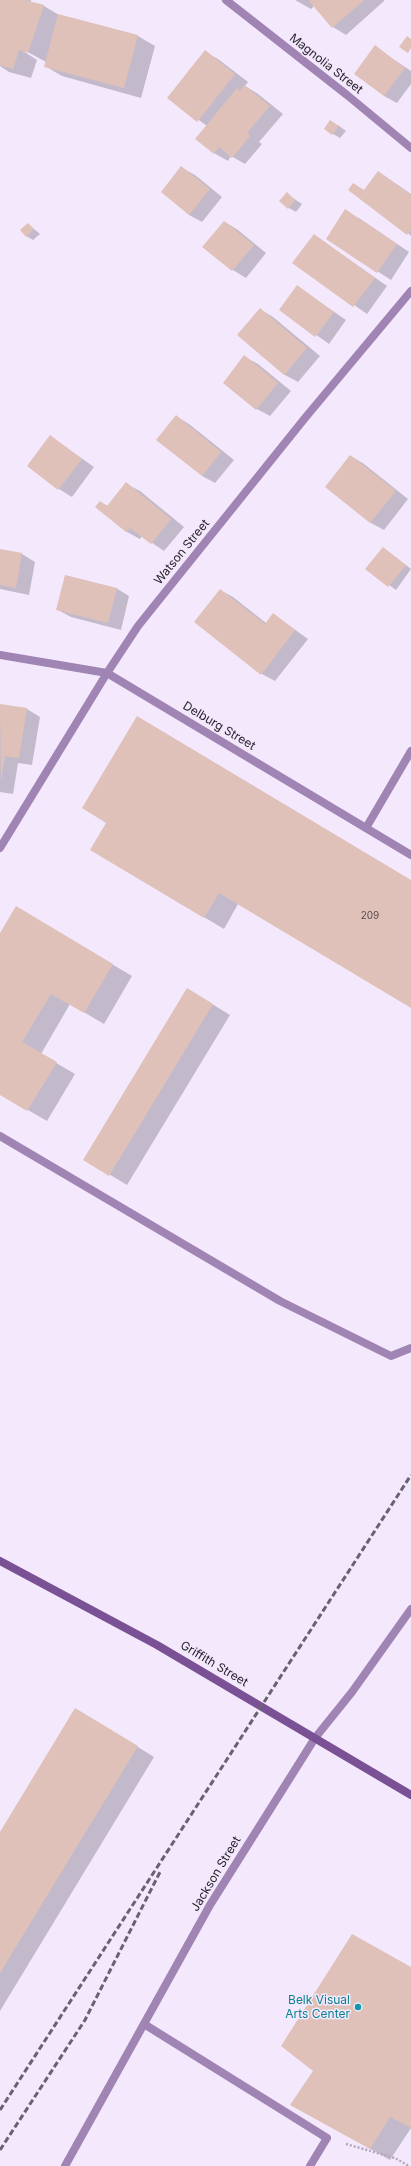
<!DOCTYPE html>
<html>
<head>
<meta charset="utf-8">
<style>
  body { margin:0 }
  canvas { display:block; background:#f3e8fc }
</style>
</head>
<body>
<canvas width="411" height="2166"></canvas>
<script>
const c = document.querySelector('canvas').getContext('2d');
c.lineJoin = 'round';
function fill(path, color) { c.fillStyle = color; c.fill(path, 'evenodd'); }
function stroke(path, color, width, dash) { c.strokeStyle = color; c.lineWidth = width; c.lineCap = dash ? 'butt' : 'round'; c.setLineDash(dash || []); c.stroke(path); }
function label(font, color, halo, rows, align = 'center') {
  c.font = font + ' Inter,sans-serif'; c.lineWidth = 3; c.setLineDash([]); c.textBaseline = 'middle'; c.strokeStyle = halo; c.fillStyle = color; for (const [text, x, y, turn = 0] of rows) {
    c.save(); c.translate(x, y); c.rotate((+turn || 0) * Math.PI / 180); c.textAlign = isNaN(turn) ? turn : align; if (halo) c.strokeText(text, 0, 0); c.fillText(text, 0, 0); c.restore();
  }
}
const shadow = new Path2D(`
  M0 0H31L30 3 44 6 59 15 138 36 155 46 141 98 62 76 45 66 46 62 24 50 23 51 37 60 31 78 9 72 0 66Z
  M295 0H384V1L346 35 333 27 314 6 311 9Z
  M375 47 411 71V84L397 103 384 96Z
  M205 52 218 59 248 82 245 86 258 94 283 114 259 142 262 144 245 164 231 156 228 161 214 153 207 126 169 98Z
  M338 125 346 131 340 138 325 129Z
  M182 168 195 175 222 197 202 222 189 215Z
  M379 172 411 194V236L365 191Z
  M287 194 302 204 296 212 289 208Z
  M359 218 409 252 391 280 327 239Z
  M225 222 238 230 266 253 246 278 233 270 204 247Z
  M28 224 40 234 33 240 26 236Z
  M314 235 387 286 367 314 294 263Z
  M298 287 346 320 329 344 281 310Z
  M260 309 273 317 320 356 298 382 285 375 238 335Z
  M245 357 258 364 291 391 270 416 257 409 224 382Z
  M176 416 189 424 234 460 215 483 202 476Z
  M50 436 94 467 72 497 59 489Z
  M351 456 364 464 408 499 384 530 371 523 326 487Z
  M126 484 140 491 184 527 164 551 142 536 140 539 127 532 96 507 100 502 108 506Z
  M0 550 22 554 35 562 29 595 0 589Z
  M390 553 411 569 396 590 367 569Z
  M116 588 129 596 121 630 71 617 58 610Z
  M220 590 233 597 266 623 273 614 308 639 275 681 262 674Z
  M0 705 27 709 40 717 32 765 18 763 13 794 0 792Z
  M91 850 411 881V1007L238 904 224 929Z
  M36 919 132 976 104 1024 70 1004 41 1054 75 1074 47 1121 0 1094V935Z
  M204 999 230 1015 127 1185 84 1159Z
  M93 1719 154 1757 0 2011V1834Z
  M411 1969V2128L390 2160 311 2115Z`);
const building = new Path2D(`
  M0 0H25L44 5 28 53 19 50 13 69 0 65Z
  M310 0H364L332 28 309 1Z
  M58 14 138 35 124 88 44 67Z
  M407 36 411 39V48L408 53 399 47Z
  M375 45 405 68 384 96 354 74Z
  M205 50 235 74 197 122 167 98Z
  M244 85 270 106 247 133 250 136 232 158 219 147 214 154 195 139 237 88 240 91Z
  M330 120 339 126 332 135 324 129Z
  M181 166 210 189 189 215 161 192Z
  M378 171 411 195V230L407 235 348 190 353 183 364 190Z
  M287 192 295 200 288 209 279 201Z
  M345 209 397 244 377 273 326 239Z
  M224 221 254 245 232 271 202 247Z
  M28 223 34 229 26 237 20 230Z
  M314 234 375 278 353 307 292 263Z
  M297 285 334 312 315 337 279 310Z
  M260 308 307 348 284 375 237 335Z
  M244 355 278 383 256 410 223 383Z
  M176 415 221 452 202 476 156 440Z
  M50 435 82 459 58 490 27 466Z
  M350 455 396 491 370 523 325 487Z
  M126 482 171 519 151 544 130 528 126 532 95 507 100 501 107 506Z
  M383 547 406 565 388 587 365 569Z
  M0 549 22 553 16 588 0 585Z
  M65 575 117 588 108 623 56 610Z
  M220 589 265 624 273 613 295 630 261 675 194 622Z
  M0 704 27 708 19 758 5 756 1 781Z
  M137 716 411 880V1008L219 893 204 918 90 850 106 823 82 808Z
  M16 906 113 964 84 1013 51 994 22 1042 57 1062 27 1111 0 1095V933Z
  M187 988 213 1004 109 1176 83 1160Z
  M75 1708 138 1746 0 1973V1832Z
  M352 1934 411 1967V2128L390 2117 370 2149 290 2105 313 2071 281 2046Z`);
const path = new Path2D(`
  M346 2144 395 2158 409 2166`);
const lane = new Path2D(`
  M366 828 411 751
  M0 1136 280 1301 391 1356 411 1348
  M144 2024 327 2138 310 2166`);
const street = new Path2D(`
  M226 0 347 95 411 148
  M0 655 107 673 411 855
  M0 848 107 673 138 626 305 418 411 291
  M65 2166 210 1905 315 1738 352 1692 411 1609`);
const secondary = new Path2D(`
  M0 1561 157 1645 411 1795`);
const rail = new Path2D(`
  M0 2110 411 1475
  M0 2150 85 2020 161 1870`);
const markers = [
  [358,2007,4,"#0f9aa8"]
];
const numberNames = [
  ["209",370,916]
];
const streetNames = [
  ["Magnolia Street",326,64,38],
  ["Watson Street",182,552,-51],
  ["Delburg Street",219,726,31],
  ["Griffith Street",214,1664,31],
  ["Jackson Street",216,1874,-59]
];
const cultureNames = [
  ["Belk Visual",350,2000],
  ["Arts Center",350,2014]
];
fill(shadow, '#0003');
fill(building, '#dfc1b9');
stroke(path, '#b0a7b8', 2.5, [2, 2]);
stroke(lane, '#a084b3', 8);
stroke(street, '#a084b3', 8);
stroke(secondary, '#7b5195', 8);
stroke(rail, '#69626f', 3, [6, 3]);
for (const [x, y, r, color] of markers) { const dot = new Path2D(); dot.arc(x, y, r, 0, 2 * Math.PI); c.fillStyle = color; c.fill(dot); stroke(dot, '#f3e8fc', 1.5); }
label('10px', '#564b50', null, numberNames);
label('12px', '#29242d', '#f3e8fc', streetNames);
label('12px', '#0d838f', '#f3e8fc', cultureNames, 'right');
</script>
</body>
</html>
